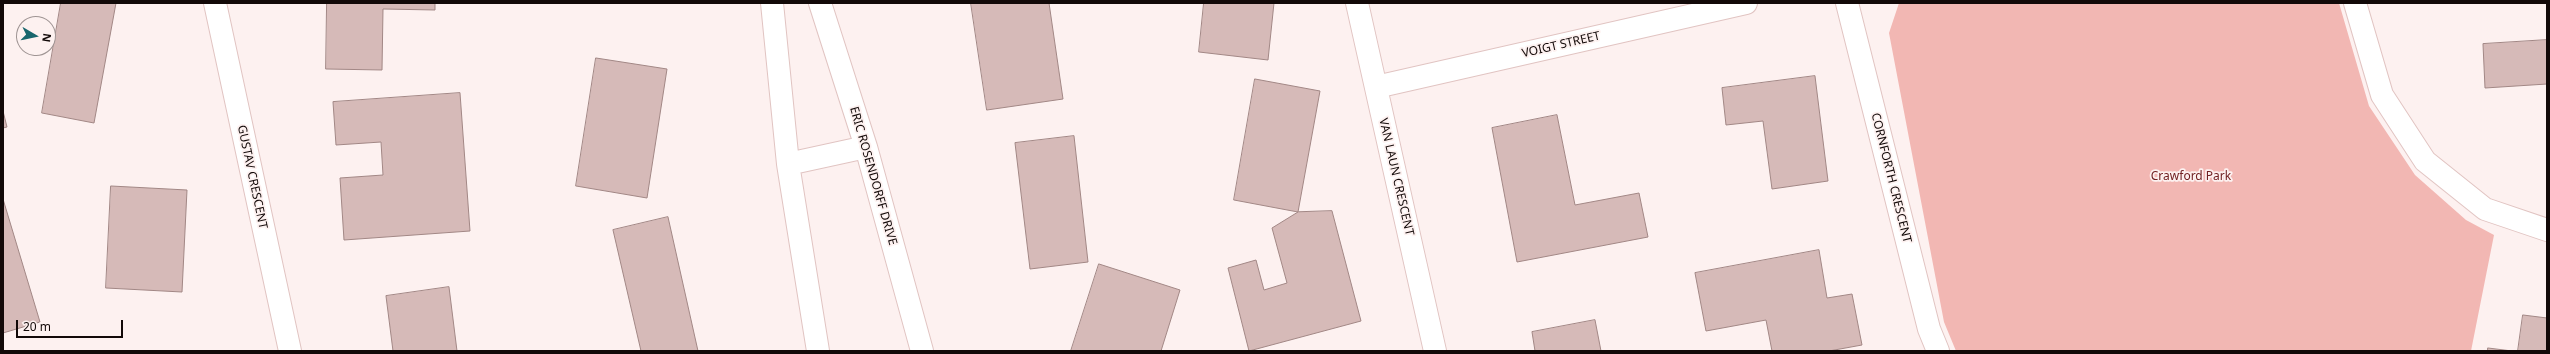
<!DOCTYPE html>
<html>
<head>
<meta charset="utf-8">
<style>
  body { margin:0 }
  #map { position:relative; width:2550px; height:354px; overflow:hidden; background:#fdf1f0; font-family:"Noto Sans",sans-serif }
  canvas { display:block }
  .frame { position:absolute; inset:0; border:4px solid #120908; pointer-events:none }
  .north { position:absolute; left:16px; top:16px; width:40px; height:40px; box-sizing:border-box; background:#fdf1f0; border:1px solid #9f9493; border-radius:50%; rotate:99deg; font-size:11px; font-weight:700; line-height:16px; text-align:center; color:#120908 }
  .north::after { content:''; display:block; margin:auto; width:14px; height:18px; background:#19666d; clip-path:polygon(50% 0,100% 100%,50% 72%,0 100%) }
  .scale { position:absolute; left:16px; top:320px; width:107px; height:18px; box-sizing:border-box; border:2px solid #120908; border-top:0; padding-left:5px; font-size:12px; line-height:14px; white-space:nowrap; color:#120908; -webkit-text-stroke:3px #fdf1f0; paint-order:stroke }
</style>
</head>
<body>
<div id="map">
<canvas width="2550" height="354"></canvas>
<div class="frame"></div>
<div class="north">N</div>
<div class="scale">20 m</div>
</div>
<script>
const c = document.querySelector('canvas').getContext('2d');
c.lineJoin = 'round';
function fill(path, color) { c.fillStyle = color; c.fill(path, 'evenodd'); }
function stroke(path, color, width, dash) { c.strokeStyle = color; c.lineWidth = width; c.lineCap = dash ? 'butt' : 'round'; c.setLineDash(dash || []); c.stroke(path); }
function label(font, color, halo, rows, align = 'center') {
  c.font = font + ' "Noto Sans",sans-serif'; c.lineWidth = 3.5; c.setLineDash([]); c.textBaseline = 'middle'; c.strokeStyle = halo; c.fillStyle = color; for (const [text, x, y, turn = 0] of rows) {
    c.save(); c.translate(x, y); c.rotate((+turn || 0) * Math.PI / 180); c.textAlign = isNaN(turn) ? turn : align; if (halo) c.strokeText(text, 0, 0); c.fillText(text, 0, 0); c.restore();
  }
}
const green = new Path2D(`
  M1899 3H2339L2369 106 2415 175 2466 220 2494 235 2471 351H1956L1944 322 1889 33Z`);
const building = new Path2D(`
  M61 3H116L94 123 42 113Z
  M327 3H435V10L383 9 382 70 326 69Z
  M971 3H1049L1063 99 987 110Z
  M1204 3H1274L1268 60 1199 52Z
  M2547 40V84L2485 88 2483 44Z
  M596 58 667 69 647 198 576 186Z
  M1815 76 1828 181 1772 189 1763 121 1726 125 1722 88Z
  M1255 79 1320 91 1298 212 1234 200Z
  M460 93 470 231 344 240 340 178 383 175 381 142 336 145 333 102Z
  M3 111 7 127 3 128Z
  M1557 115 1575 205 1639 193 1648 237 1517 262 1492 128Z
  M1074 136 1088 262 1030 269 1015 143Z
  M111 186 187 190 182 292 106 288Z
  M3 199 40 322 3 333Z
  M1332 211 1361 321 1249 351 1228 268 1256 260 1264 290 1287 283 1272 228 1298 212Z
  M668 217 698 351H641L613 230Z
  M1819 250 1827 298 1852 294 1862 345 1829 351H1772L1766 320 1706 331 1695 273Z
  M1099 264 1180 290 1161 351H1071Z
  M449 287 457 351H393L386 296Z
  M2523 315 2547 318V351H2518Z
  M1595 320 1601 351H1535L1532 332Z
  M2488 348 2512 351H2488Z`);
const street = new Path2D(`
  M215 3 290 351
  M1357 3 1435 351
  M1847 3 1929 329 1938 351
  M2355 3 2382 95 2425 161 2485 209 2547 230
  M1376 87 1746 3`);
const secondary = new Path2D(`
  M772 3 788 164 818 351
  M820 3 866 147 922 351
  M788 164 866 147`);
const streetNames = [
  ["VOIGT STREET",1561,45,-13],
  ["ERIC ROSENDORFF DRIVE",873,176,74],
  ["GUSTAV CRESCENT",252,177,78],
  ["VAN LAUN CRESCENT",1396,177,77],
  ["CORNFORTH CRESCENT",1891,178,76]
];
const parkNames = [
  ["Crawford Park",2191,177]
];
fill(green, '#f2b7b3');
fill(building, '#d6bab8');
stroke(building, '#a28785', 1);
stroke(street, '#e1c4c2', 24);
stroke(secondary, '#e1c4c2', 24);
stroke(street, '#fff', 22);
stroke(secondary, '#fff', 22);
label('12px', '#120908', '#fdf1f0', streetNames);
label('12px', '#712123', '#fdf1f0', parkNames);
</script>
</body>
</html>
